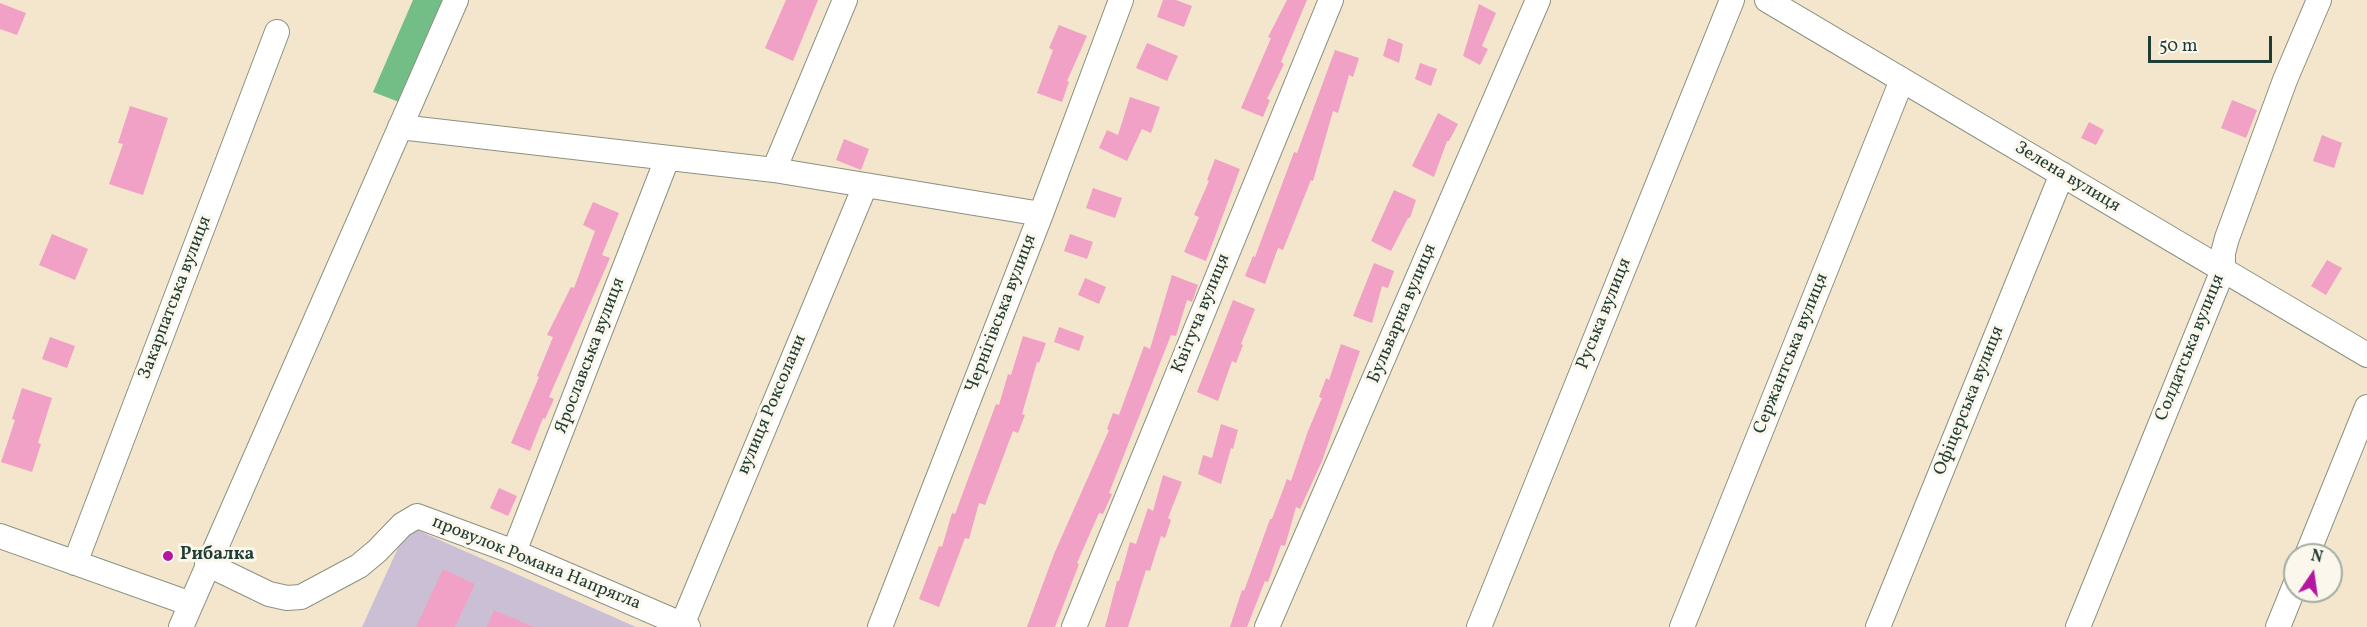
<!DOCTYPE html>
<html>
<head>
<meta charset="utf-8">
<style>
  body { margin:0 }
  #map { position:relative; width:2367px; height:627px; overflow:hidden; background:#f4e6cd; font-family:Vollkorn,serif }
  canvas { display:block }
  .north { position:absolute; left:2283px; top:543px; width:60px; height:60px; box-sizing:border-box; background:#fbf7ec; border:2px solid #a3ada2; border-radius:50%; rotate:13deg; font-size:16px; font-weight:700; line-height:24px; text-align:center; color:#1f3d34 }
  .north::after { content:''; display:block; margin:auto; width:21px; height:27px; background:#b5179e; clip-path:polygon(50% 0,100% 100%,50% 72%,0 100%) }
  .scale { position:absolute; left:2148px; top:36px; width:124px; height:27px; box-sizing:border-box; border:3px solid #1f3d34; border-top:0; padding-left:8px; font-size:18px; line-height:21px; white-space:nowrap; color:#1f3d34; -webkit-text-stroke:4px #fbf7ec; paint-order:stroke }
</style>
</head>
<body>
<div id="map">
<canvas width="2367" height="627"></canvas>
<div class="north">N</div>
<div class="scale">50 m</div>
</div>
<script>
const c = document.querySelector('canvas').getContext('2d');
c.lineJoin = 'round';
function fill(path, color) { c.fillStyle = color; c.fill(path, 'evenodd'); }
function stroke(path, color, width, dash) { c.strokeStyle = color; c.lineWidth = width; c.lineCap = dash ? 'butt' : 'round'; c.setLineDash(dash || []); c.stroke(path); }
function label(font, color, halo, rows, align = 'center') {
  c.font = font + ' Vollkorn,serif'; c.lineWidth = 6; c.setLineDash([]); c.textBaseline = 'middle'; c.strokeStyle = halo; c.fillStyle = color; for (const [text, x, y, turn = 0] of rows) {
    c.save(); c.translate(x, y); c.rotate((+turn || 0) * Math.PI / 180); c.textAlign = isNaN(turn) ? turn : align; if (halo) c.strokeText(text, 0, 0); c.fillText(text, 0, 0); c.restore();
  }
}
const industrial = new Path2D(`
  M408 526 636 627H362Z`);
const forest = new Path2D(`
  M413 0H443L399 102 373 92Z`);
const building = new Path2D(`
  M786 0H818L793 61 765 48Z
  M1163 0H1176L1192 6 1184 27 1157 17Z
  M1287 0H1307L1281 62 1284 64 1267 99 1270 100 1263 117 1241 108 1271 38 1268 37Z
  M0 3 26 13 17 35 0 29Z
  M1479 4 1496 13 1482 46 1488 49 1480 65 1463 56Z
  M1059 25 1087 36 1067 81 1069 82 1062 102 1037 93 1053 50 1049 48Z
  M1388 38 1403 44 1399 63 1383 56Z
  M1147 43 1178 56 1167 81 1136 68Z
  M1335 50 1359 58 1353 77 1349 75 1338 113 1333 111 1313 181 1311 180 1283 250 1278 248 1265 284 1245 276 1253 256 1255 257 1294 152 1297 153Z
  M1420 63 1437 69 1431 86 1415 79Z
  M1130 97 1160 107 1151 133 1142 129 1127 161 1099 148 1107 130 1118 135Z
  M2232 100 2257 110 2246 138 2221 128Z
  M130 106 168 118 143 195 109 184 123 144 118 143Z
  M1438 113 1458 124 1449 141H1447L1434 177 1412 166Z
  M2089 122 2104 130 2096 145 2081 138Z
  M2322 135 2342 143 2334 168 2313 161Z
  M844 139 869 149 861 170 836 160Z
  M1215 159 1240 169 1206 261 1184 252 1199 217 1194 215 1209 181 1207 180Z
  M1093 188 1122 198 1115 218 1086 208Z
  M1394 190 1416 200 1410 218H1408L1391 251 1371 241Z
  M593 202 619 213 602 255 610 258 549 397 554 399 545 419 543 418 530 451 511 443 539 377 537 376 553 337 547 335 571 287 574 288 595 231 583 225Z
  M52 234 88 249 75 280 39 265Z
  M1070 234 1093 242 1087 259 1064 251Z
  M2327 260 2342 268 2326 295 2311 286Z
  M1374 263 1394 271 1388 288 1382 286 1372 323 1353 316Z
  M1172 275 1198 285 1192 302 1187 300 1176 336 1171 335 1109 493 1112 494 1103 514 1099 513 1077 563 1079 564 1055 627H1027L1054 554 1109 430 1107 429 1113 413 1119 415 1144 346 1150 349Z
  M1085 278 1106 287 1099 304 1078 295Z
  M1233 300 1255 309 1241 344 1243 345 1236 363 1232 361 1218 401 1197 392Z
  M1059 327 1084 336 1079 351 1054 342Z
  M1023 336 1046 343 1039 363 1037 362 1022 414 1025 415 1018 433 1013 431 985 505 979 503 969 539 965 538 939 607 919 599 939 546 942 547 952 513 955 514 996 404 999 405 1008 374 1011 375Z
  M50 337 75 346 67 368 42 359Z
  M1341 344 1360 351 1322 461 1300 509 1296 507 1285 546 1281 545 1268 582 1265 581 1247 627H1230L1242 590 1244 591 1270 519H1272L1287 479 1291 481 1308 431 1322 398 1319 397 1326 378 1329 380Z
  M22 388 52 398 38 443 41 444 32 472 1 462 15 420 12 419Z
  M1221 424 1238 430 1233 449 1231 448 1221 484 1198 474 1203 455 1212 458Z
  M1163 475 1182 482 1168 518 1171 520 1165 538 1161 536 1150 571 1146 570 1128 627H1105L1117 581H1119L1130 542 1136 544 1148 508 1153 511Z
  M499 488 517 496 508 516 490 508Z
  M443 569 475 584 455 627H416Z
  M494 610 534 627H487Z`);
const minor = new Path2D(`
  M1767 0 2367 355
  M400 127 774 170 1041 214
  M774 170 845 0
  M0 536 191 604
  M514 552 667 159
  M2307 555 2367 407
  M75 563 277 32
  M207 564 269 594 287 598 301 597 359 566 377 551 402 525 417 516 514 552 688 627
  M682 625 865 186
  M181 627 456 0
  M880 627 1041 214 1121 0
  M1074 627 1331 0
  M1267 627 1538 0
  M1479 627 1732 0
  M1682 627 1902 80
  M1878 627 2062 174
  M2078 627 2223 270V253L2227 238 2285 80 2319 0
  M2278 627 2295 585`);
const markers = [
  [168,556,6,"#b5179e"]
];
const streetNames = [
  ["Зелена вулиця",2067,178,31],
  ["Закарпатська вулиця",176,298,-69],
  ["Чернігівська вулиця",1002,314,-69],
  ["Квітуча вулиця",1202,314,-68],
  ["Бульварна вулиця",1403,314,-67],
  ["Руська вулиця",1605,314,-68],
  ["Солдатська вулиця",2191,348,-68],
  ["Сержантська вулиця",1792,354,-68],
  ["Ярославська вулиця",591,356,-69],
  ["Офіцерська вулиця",1970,401,-68],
  ["вулиця Роксолани",773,405,-67],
  ["провулок Романа Напрягла",536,564,22]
];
const poiNames = [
  ["Рибалка",180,556]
];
fill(industrial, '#cbbfd5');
fill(forest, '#73be86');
fill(building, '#f0a1c5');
stroke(minor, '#8a9280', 26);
stroke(minor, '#fff', 24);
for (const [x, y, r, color] of markers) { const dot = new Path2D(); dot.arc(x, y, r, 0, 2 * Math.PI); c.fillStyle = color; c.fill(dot); stroke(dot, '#fbf7ec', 2); }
label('18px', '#1f3d34', '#fbf7ec', streetNames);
label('bold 18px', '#1f3d34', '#fbf7ec', poiNames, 'left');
</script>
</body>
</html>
